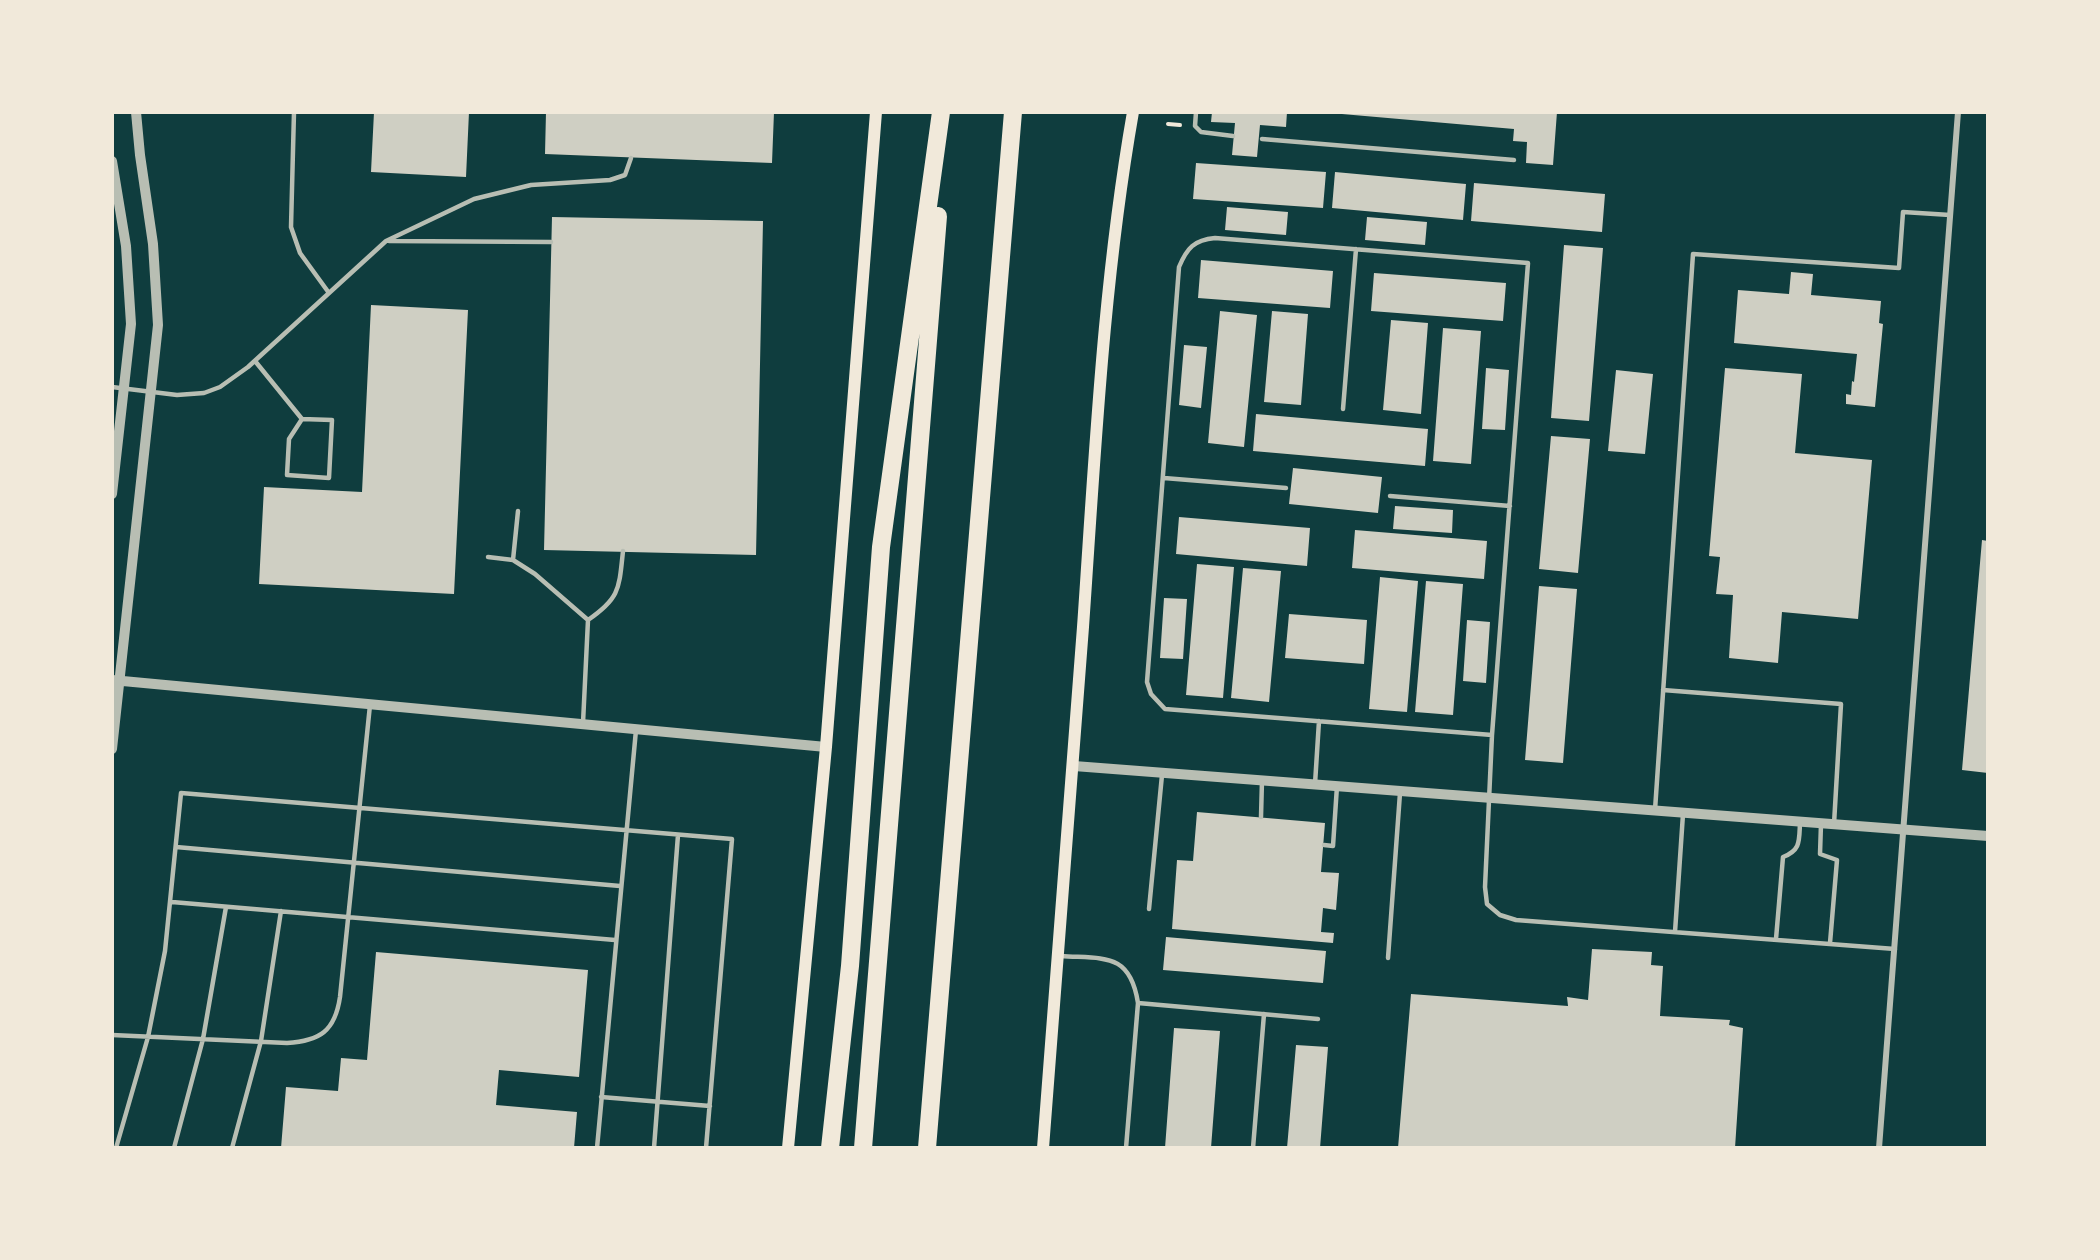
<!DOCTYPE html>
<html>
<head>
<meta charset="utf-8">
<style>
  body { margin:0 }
  #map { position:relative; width:2100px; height:1260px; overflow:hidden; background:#0f3d3e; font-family:"Archivo Narrow",sans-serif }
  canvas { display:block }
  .frame { position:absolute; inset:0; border:114px solid #f1e9da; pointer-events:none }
</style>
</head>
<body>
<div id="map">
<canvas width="2100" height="1260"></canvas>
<div class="frame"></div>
</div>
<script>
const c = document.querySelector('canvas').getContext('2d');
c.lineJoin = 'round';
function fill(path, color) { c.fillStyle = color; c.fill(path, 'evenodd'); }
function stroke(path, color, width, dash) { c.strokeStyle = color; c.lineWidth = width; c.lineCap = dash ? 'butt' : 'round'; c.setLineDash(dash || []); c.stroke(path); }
const building = new Path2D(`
  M374 112H469L466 177 371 172Z
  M546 112H774L772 163 545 154Z
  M1212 112H1287L1286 127 1260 125 1257 157 1232 155 1235 123 1211 122Z
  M1319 112H1557L1553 165 1526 163 1527 142 1513 141 1514 129Z
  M1196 163 1326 172 1323 208 1193 199Z
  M1335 172 1466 184 1463 220 1332 208Z
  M1474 183 1605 194 1602 232 1471 221Z
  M1227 207 1288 212 1286 235 1225 230Z
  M552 217 763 221 756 555 544 550Z
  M1367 217 1427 222 1425 245 1365 240Z
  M1564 245 1603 248 1589 421 1551 418Z
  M1201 260 1333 271 1330 308 1198 298Z
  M1791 272 1813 274 1811 295 1881 301 1879 323 1883 324 1875 407 1846 404V394L1851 395 1852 381 1854 382 1857 354 1734 343 1738 290 1789 294Z
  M1374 273 1506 283 1503 321 1371 311Z
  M371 305 468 310 454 594 259 584 264 487 362 492Z
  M1220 311 1257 315 1244 447 1208 443Z
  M1272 311 1308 314 1301 405 1264 402Z
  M1391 320 1428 323 1421 414 1383 410Z
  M1443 328 1481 331 1471 464 1433 461Z
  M1184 345 1207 347 1201 408 1179 405Z
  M1486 368 1509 370 1505 430 1482 429Z
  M1725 368 1802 374 1795 453 1872 460 1858 619 1782 612 1778 663 1729 658 1733 595 1716 594 1720 557 1709 556Z
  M1616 370 1653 374 1645 454 1608 451Z
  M1256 414 1428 429 1425 466 1253 451Z
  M1551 436 1590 439 1578 573 1539 569Z
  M1293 468 1382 477 1378 513 1289 504Z
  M1395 506 1453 510 1452 533 1393 529Z
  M1179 517 1310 528 1307 566 1176 554Z
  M1355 530 1487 541 1484 579 1352 568Z
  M1982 540 1988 541V773L1962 770Z
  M1197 564 1234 567 1223 698 1186 695Z
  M1243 568 1281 571 1269 702 1231 698Z
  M1380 577 1418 581 1407 712 1369 709Z
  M1426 581 1463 584 1453 715 1415 712Z
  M1539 586 1577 589 1563 763 1525 760Z
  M1164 598 1187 599 1183 659 1160 658Z
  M1289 614 1367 620 1364 664 1285 658Z
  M1467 620 1490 622 1486 683 1463 681Z
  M1197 812 1325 823 1321 872 1339 873 1336 910 1323 908 1321 932 1334 933 1333 943 1172 929 1177 860 1193 861Z
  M1166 937 1326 951 1323 983 1163 970Z
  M1592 949 1652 952 1651 965 1663 966 1660 1016 1730 1020 1729 1025 1743 1028 1735 1148H1398L1411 994 1568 1006 1567 997 1588 1000Z
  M376 952 588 970 579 1077 499 1070 496 1105 577 1112 574 1148H281L286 1087 338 1091 341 1058 367 1060Z
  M1174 1028 1220 1031 1211 1148H1165Z
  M1296 1045 1328 1047 1320 1148H1287Z`);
const path = new Path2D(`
  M1168 124 1180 125`);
const service = new Path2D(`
  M294 112 291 227 300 253 329 293
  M1196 112 1195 126 1201 132 1233 136
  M1262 139 1514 160
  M1215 238 1528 263 1492 735 1165 709 1151 694 1147 682 1179 267C1187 248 1194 240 1215 238Z
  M389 241 551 242
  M255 361 302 419 332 420 329 478 287 475 289 439 302 419
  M112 387 177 395 204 393 220 387 248 367 386 241 474 199 531 185 610 180 625 175 631 158
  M1343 409 1356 249
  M1164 478 1286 488
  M1390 496 1510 506
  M488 557 513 560 535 574 588 620 583 723
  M513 560 518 511
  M588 620C620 598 619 589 623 551
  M1663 690 1841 704 1834 824
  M1492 735 1485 887 1487 904 1500 915 1516 920 1895 949
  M1315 784 1319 721
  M1655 810 1693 254 1899 268 1903 212 1950 215
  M1261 817 1262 780
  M1821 824 1820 854 1837 860 1830 943
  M1324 845 1333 846 1337 786
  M176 847 620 886
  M172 902 615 940
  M1149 909 1162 775
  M1675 932 1683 814
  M1776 939 1783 857C1801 850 1799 841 1800 823
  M1061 956C1104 959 1130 952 1138 1003L1126 1148
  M1388 958 1400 793
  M1138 1003 1318 1019
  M112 1035 287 1043C320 1041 335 1031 340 997L370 705
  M601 1097 710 1106
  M116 1148 148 1037 165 951 181 793 732 839 706 1148
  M174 1148 203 1039 226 907
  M232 1148 261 1041 281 911
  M597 1148 636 730
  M654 1148 678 835
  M1253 1148 1264 1014`);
const minor = new Path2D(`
  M1879 1148 1958 112`);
const tertiary = new Path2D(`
  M112 161 126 246 131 324 112 494
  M112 680 826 747
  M112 749 158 325 153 244 140 155 136 112
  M1074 766 1988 836`);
const secondary = new Path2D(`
  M788 1148 826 747 876 112
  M1043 1148C1057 974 1071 800 1083 627 1095 455 1103 283 1133 112`);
const motorway = new Path2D(`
  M830 1148 850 966 881 547 941 112
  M863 1148 938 216
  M927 1148 1013 112`);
fill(building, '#cfcfc3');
stroke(path, '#f1e9da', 4);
stroke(service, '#b8beb3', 4.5);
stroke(minor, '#b8beb3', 6);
stroke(tertiary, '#b8beb3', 10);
stroke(secondary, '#f1e9da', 12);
stroke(motorway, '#f1e9da', 18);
</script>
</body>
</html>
